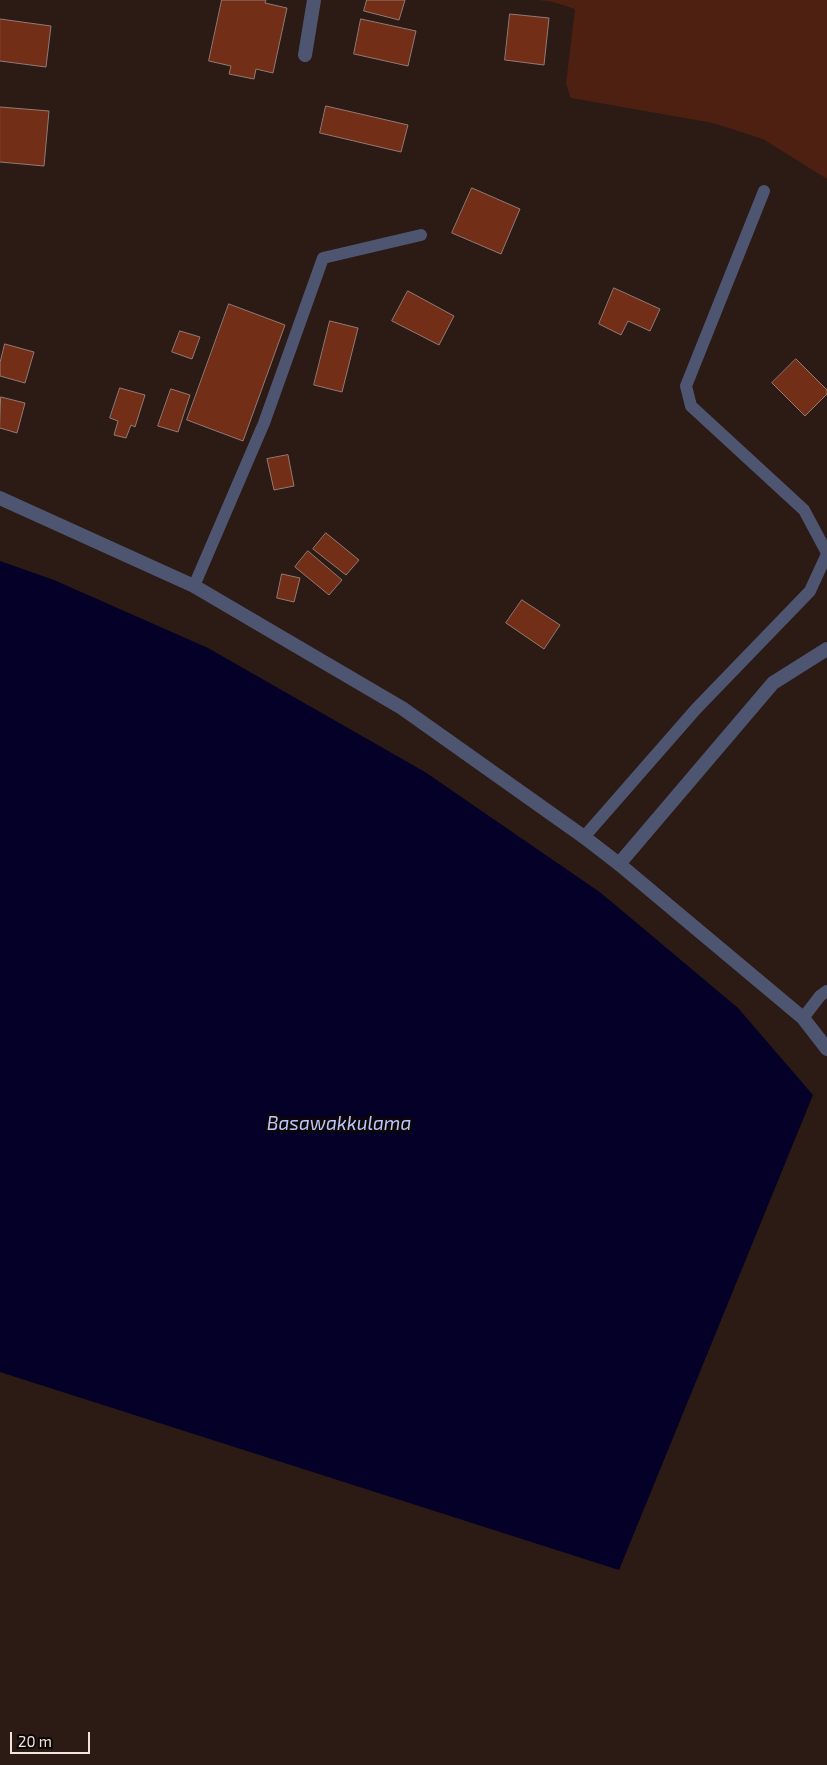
<!DOCTYPE html>
<html>
<head>
<meta charset="utf-8">
<style>
  body { margin:0 }
  #map { position:relative; width:827px; height:1765px; overflow:hidden; background:#2c1a15; font-family:"Exo 2",sans-serif }
  canvas { display:block }
  .scale { position:absolute; left:10px; top:1732px; width:80px; height:22px; box-sizing:border-box; border:2px solid #f1e4df; border-top:0; padding-left:6px; font-size:15px; line-height:18px; white-space:nowrap; color:#f1e4df; -webkit-text-stroke:4px #0f0705; paint-order:stroke }
</style>
</head>
<body>
<div id="map">
<canvas width="827" height="1765"></canvas>
<div class="scale">20 m</div>
</div>
<script>
const c = document.querySelector('canvas').getContext('2d');
c.lineJoin = 'round';
function fill(path, color) { c.fillStyle = color; c.fill(path, 'evenodd'); }
function stroke(path, color, width, dash) { c.strokeStyle = color; c.lineWidth = width; c.lineCap = dash ? 'butt' : 'round'; c.setLineDash(dash || []); c.stroke(path); }
function label(font, color, halo, rows, align = 'center') {
  c.font = font + ' "Exo 2",sans-serif'; c.lineWidth = 5; c.setLineDash([]); c.textBaseline = 'middle'; c.strokeStyle = halo; c.fillStyle = color; for (const [text, x, y, turn = 0] of rows) {
    c.save(); c.translate(x, y); c.rotate((+turn || 0) * Math.PI / 180); c.textAlign = isNaN(turn) ? turn : align; if (halo) c.strokeText(text, 0, 0); c.fillText(text, 0, 0); c.restore();
  }
}
const green = new Path2D(`
  M538 0H827V179L763 139 713 123 571 98 566 84 575 9 553 2Z`);
const water = new Path2D(`
  M0 561 54 580 208 648 425 772 601 893 738 1008 813 1095 619 1570 0 1372Z`);
const building = new Path2D(`
  M222 0H266L265 3 287 8 273 73 256 69 254 79 229 74 231 66 209 61Z
  M367 0H405L399 20 364 11Z
  M510 14 549 18 544 65 505 60Z
  M0 19 51 26 46 67 0 61Z
  M361 19 416 31 408 66 354 54Z
  M326 106 408 125 401 152 320 133Z
  M0 107 49 111 44 166 0 162Z
  M472 188 520 209 501 254 452 233Z
  M614 288 660 309 650 331 628 321 621 335 599 324Z
  M408 291 454 316 439 345 392 321Z
  M229 304 285 325 243 441 187 420Z
  M330 321 358 328 342 392 314 385Z
  M180 331 200 337 192 359 172 352Z
  M5 344 34 352 25 383 0 376V363Z
  M796 359 827 390V394L805 416 772 383Z
  M120 388 145 395 135 427 131 425 126 438 114 435 118 421 110 418Z
  M171 389 190 395 178 432 158 426Z
  M1 397 25 403 17 433 0 428Z
  M288 455 294 486 274 490 267 459Z
  M326 533 359 560 346 575 313 549Z
  M308 551 342 580 329 595 295 567Z
  M282 574 300 578 294 602 277 598Z
  M522 600 560 625 544 649 506 623Z`);
const service = new Path2D(`
  M764 191 686 386 691 406 804 510 827 553
  M194 586 264 423 323 258 421 235
  M584 837 696 709 810 591 827 554
  M803 1018 820 996 827 991`);
const minor = new Path2D(`
  M305 55 314 0
  M619 864 773 683 827 649`);
const tertiary = new Path2D(`
  M0 498 194 586 402 708 584 837 619 864 803 1018 827 1049`);
const waterNames = [
  ["Basawakkulama",339,1124]
];
fill(green, '#4e2011');
fill(water, '#040028');
fill(building, '#732e18');
stroke(building, '#927b73', 1);
stroke(service, '#4e5571', 12);
stroke(minor, '#4e5571', 14);
stroke(tertiary, '#4e5571', 14);
label('italic 19px', '#bac7ff', '#0f0705', waterNames);
</script>
</body>
</html>
